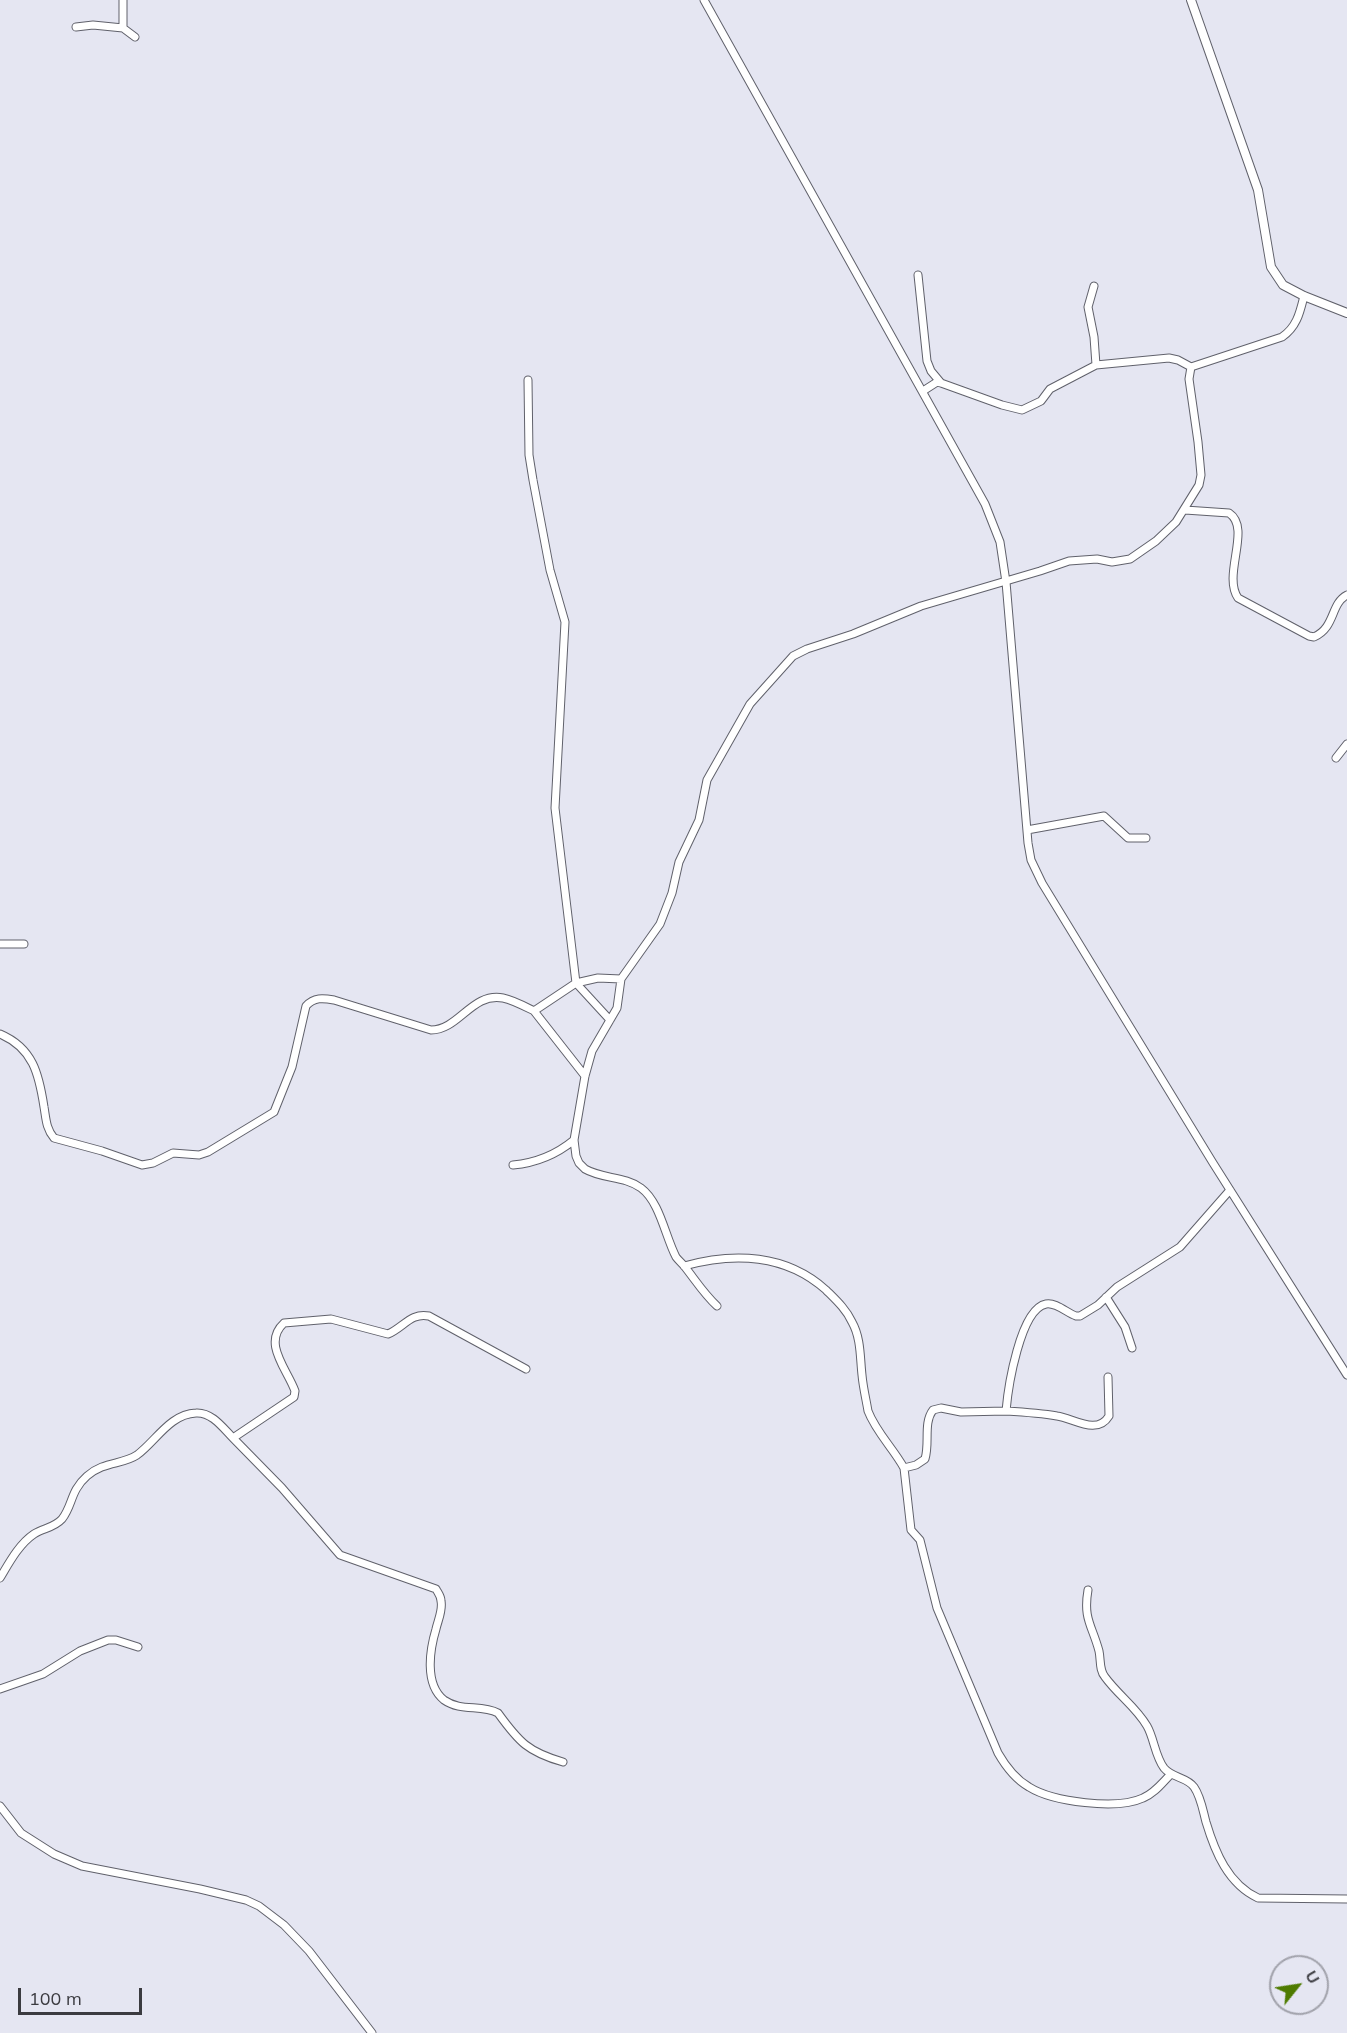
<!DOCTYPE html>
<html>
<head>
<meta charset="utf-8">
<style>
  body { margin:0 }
  #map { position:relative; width:1347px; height:2033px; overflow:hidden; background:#e5e6f2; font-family:Mulish,sans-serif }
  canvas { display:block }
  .north { position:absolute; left:1269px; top:1955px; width:60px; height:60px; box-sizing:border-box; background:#e5e6f2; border:2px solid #a1a2ab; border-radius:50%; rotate:60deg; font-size:16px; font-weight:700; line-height:24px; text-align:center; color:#3b3b40 }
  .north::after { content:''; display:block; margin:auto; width:21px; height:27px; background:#4e7b00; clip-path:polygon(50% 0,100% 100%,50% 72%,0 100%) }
  .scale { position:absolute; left:18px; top:1988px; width:124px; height:27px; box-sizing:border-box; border:3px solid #3b3b40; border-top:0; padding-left:8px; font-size:18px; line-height:21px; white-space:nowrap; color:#3b3b40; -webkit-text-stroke:4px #e5e6f2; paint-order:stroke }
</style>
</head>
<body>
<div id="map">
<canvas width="1347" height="2033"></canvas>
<div class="north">U</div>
<div class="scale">100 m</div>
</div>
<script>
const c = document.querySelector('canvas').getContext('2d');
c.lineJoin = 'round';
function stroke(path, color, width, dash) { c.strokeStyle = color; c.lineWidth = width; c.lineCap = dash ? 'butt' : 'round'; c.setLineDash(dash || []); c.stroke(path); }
const minor = new Path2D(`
  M704 0 985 504 1000 542 1006 582 1028 843 1031 860 1042 883 1213 1163 1347 1375
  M76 27 93 25 123 28 135 37
  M123 28V0
  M918 275 927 361 931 371 941 383
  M1094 286 1088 307 1094 337 1096 365
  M528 380 529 455 533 480 550 570 565 622 555 808 576 983 610 1020
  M923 391 937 382 941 383 1002 405 1022 410 1041 401 1050 389 1096 365 1169 358 1178 360 1191 367
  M1185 510 1229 513C1252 528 1222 575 1238 598L1309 636 1314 637C1336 627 1330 604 1347 595
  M1336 758 1347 744
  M1027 830 1104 816 1128 838H1146
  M0 944H24
  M534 1011 585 1076
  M0 1034C33 1048 39 1074 44 1107 46 1118 46 1129 54 1138L102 1151 142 1165 153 1163 173 1153 199 1155 208 1152 274 1112 292 1067 306 1006C314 997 323 998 334 1000L431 1030C459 1030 472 992 503 998 513 1000 524 1006 534 1011L576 983 598 978 621 979
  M513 1165C535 1163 557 1154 574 1140
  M684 1266C734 1252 786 1254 826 1290 836 1300 846 1309 852 1322 861 1338 860 1357 862 1375 863 1387 866 1399 868 1411 876 1432 893 1448 904 1468
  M1106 1297 1125 1327 1132 1348
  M717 1306C704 1294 696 1281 685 1267 682 1263 679 1261 676 1257 665 1236 660 1202 641 1188 625 1176 602 1179 585 1169L579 1163 576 1156 574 1140 585 1076 592 1051 617 1008 621 979 660 924 672 893 679 862 699 820 707 780 750 704 793 656 807 649 853 634 921 606 1040 571 1069 561 1097 559 1112 562 1130 559 1156 541 1176 522 1199 485 1201 475 1198 442 1189 379 1191 367 1282 337C1297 327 1300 312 1304 296
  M1006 1411C1023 1412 1040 1413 1057 1416 1073 1418 1097 1436 1109 1416L1108 1377
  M233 1438 282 1488 340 1555 436 1589C438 1593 441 1596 441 1601 443 1610 438 1620 436 1629 430 1649 424 1684 444 1700 461 1712 481 1704 498 1713 519 1742 528 1752 563 1762
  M0 1578C9 1563 19 1544 34 1534 43 1528 54 1528 62 1519 73 1505 70 1491 87 1476 104 1461 122 1465 137 1455 156 1441 170 1414 196 1413 212 1412 223 1428 233 1438L294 1397 295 1391C287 1369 262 1343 284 1323L331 1319 388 1334C403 1328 411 1312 429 1316L526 1369
  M1088 1590C1083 1619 1092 1625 1099 1651 1101 1660 1099 1670 1105 1677 1118 1695 1136 1707 1147 1726 1154 1738 1155 1756 1164 1768 1172 1778 1187 1777 1194 1787 1201 1797 1203 1811 1206 1822 1215 1852 1228 1884 1258 1898L1347 1899
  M0 1689 43 1674 80 1651 108 1640H116L138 1647
  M1171 1774C1162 1783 1155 1793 1143 1798 1117 1810 1053 1802 1029 1787 1015 1779 1006 1767 998 1753L937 1608 920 1540 911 1530 904 1468 916 1465 925 1459C930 1443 923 1423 933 1410L941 1408 961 1412 1006 1411C1008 1388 1020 1309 1046 1304 1056 1302 1067 1313 1076 1316H1080L1098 1305 1117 1287 1180 1247 1230 1190
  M0 1806 21 1833 54 1854 82 1866 200 1889 246 1900 259 1906 284 1925 309 1951 372 2033`);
const tertiary = new Path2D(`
  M1191 0 1258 190 1271 267 1283 285 1304 296 1347 313`);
stroke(minor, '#60616b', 9);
stroke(tertiary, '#60616b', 10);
stroke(minor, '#fff', 7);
stroke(tertiary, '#fff', 8);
</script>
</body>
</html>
